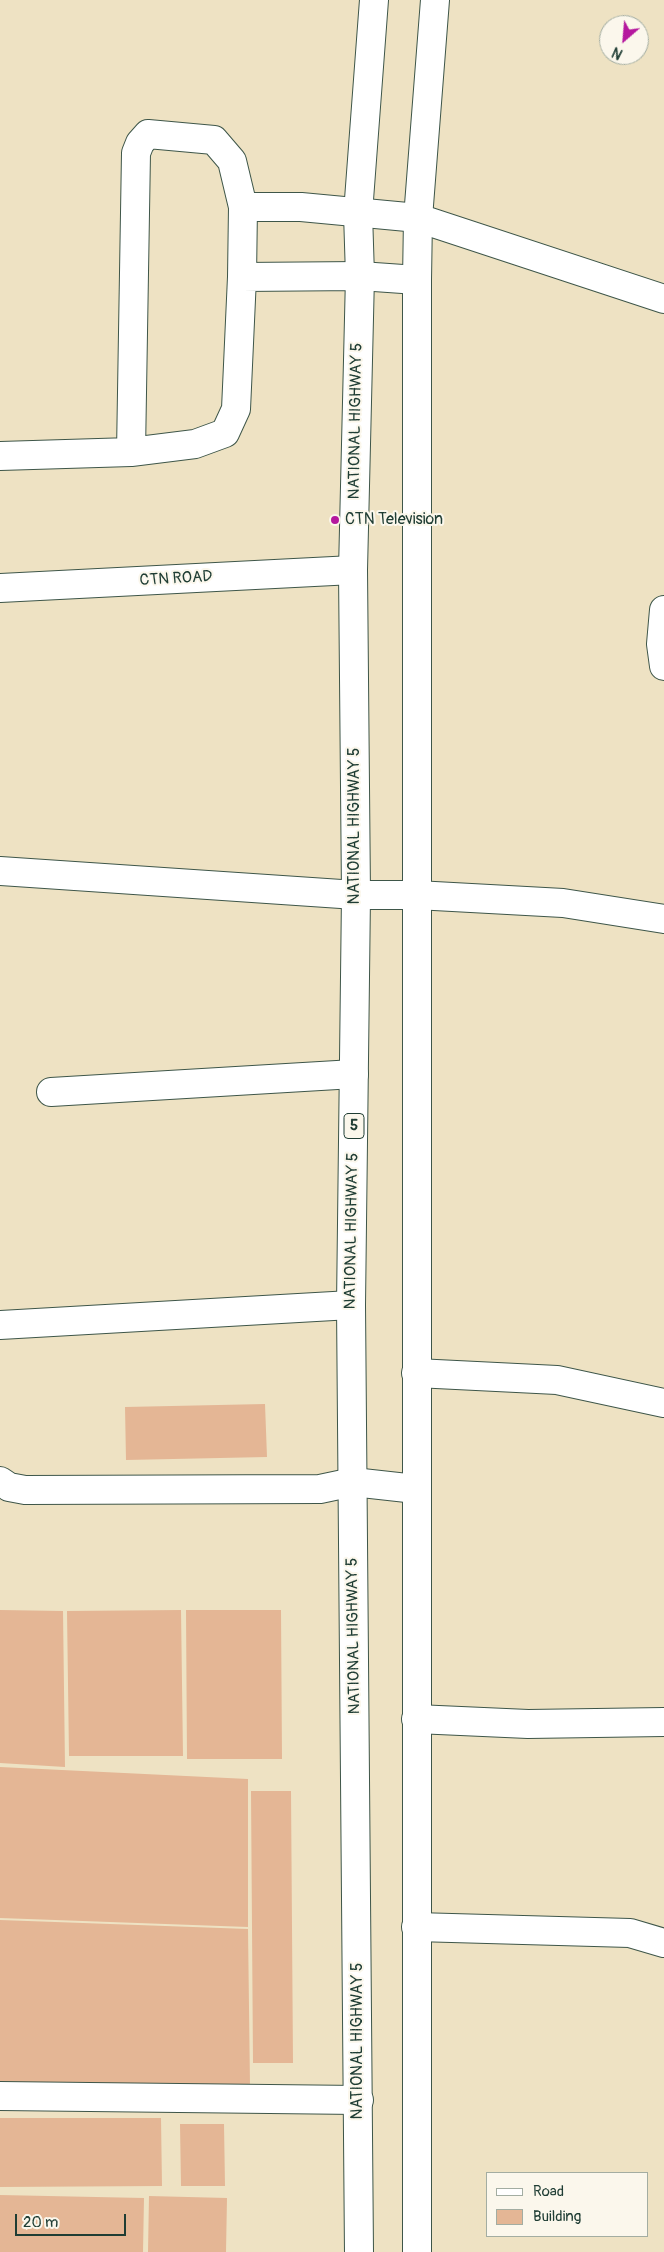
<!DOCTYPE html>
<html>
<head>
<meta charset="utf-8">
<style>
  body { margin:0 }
  #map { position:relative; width:664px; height:2252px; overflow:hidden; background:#eee2c3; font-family:Pangolin,sans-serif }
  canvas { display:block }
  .legend { position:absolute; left:486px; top:2172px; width:162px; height:65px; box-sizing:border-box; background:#fbf7ec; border:1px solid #a3ada2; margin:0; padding:6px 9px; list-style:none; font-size:15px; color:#1f3d34 }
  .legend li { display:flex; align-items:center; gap:10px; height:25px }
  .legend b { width:25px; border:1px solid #a3ada2 }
  .north { position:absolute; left:599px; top:15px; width:50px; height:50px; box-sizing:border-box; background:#fbf7ec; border:1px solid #a3ada2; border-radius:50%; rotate:207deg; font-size:14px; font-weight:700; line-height:20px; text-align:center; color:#1f3d34 }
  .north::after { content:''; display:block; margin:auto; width:18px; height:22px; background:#b5179e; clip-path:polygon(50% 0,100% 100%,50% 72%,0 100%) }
  .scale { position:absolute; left:15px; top:2214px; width:111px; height:22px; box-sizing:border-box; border:2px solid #1f3d34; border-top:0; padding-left:6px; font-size:15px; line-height:18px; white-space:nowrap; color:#1f3d34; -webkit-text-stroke:4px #fbf7ec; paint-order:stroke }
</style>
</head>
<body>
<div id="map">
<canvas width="664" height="2252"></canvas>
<ul class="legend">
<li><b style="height:6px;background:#fff"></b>Road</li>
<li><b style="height:14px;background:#e4b695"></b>Building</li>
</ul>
<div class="north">N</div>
<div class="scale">20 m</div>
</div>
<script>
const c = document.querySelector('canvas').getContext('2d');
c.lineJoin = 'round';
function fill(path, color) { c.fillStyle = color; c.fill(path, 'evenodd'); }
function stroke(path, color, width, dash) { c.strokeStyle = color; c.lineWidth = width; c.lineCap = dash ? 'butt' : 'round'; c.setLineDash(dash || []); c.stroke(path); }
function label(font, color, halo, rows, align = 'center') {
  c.font = font + ' Pangolin,sans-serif'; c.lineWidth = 4; c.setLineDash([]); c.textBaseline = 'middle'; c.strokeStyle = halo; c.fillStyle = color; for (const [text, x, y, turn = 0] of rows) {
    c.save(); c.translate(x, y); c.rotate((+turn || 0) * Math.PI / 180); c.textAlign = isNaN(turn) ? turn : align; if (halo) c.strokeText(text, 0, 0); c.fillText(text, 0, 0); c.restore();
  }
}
const building = new Path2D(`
  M265 1404 267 1457 126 1460 125 1407Z
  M0 1610 63 1611 65 1767 0 1763Z
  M181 1610 183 1756H69L67 1611Z
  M186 1610H281L282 1759H187Z
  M0 1767 248 1779V1927L0 1918Z
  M251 1791H291L293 2063H253Z
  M0 1920 248 1929 250 2086 0 2083Z
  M0 2118H161L162 2186 0 2187Z
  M180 2124H224L225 2186H181Z
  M0 2195 144 2198 143 2252H0Z
  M149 2196 227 2198 226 2252H148Z`);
const minor = new Path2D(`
  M243 207H301L418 218 664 299
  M242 277 360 276 417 280
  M0 456 131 452 195 444 225 433 236 409 242 277 243 207 232 161 214 140 148 134 140 143 136 153 131 452
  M0 588 353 570
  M664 610 661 644 664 666
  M0 871 356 895H416L563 903 664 919
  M51 1092 354 1074
  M0 1325 351 1305
  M416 1373 557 1380 664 1403
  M0 1481 9 1487 25 1490 320 1489 353 1482 416 1489
  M416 1719 528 1724 664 1722
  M416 1927 630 1933 664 1943
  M0 2096 359 2100`);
const highway = new Path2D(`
  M359 2252 351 1305 356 895 353 570 360 276 358 213 374 0
  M417 2252V280L418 218 435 0`);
const markers = [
  [335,520,5,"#b5179e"]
];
const shields = [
  [354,1126,20]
];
const shieldNames = [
  ["5",354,1126]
];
const streetNames = [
  ["NATIONAL HIGHWAY 5",356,421,-89],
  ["CTN ROAD",176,579,-3],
  ["NATIONAL HIGHWAY 5",355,826,-90],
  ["NATIONAL HIGHWAY 5",352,1231,-89],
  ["NATIONAL HIGHWAY 5",354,1636,-91],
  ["NATIONAL HIGHWAY 5",358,2041,-90]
];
const poiNames = [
  ["CTN Television",345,520]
];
fill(building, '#e4b695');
stroke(minor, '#3e5649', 30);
stroke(highway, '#3e5649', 30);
stroke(minor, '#fff', 28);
stroke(highway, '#fff', 28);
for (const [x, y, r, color] of markers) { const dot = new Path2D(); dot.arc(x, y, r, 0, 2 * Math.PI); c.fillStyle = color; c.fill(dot); stroke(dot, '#fbf7ec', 2); }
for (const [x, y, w] of shields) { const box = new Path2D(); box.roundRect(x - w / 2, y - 12.5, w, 25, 4); c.fillStyle = '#fbf7ec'; c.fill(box); stroke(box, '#1f3d34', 1); }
label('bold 15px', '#1f3d34', null, shieldNames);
label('16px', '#1f3d34', '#fbf7ec', streetNames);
label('16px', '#1f3d34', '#fbf7ec', poiNames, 'left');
</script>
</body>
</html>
